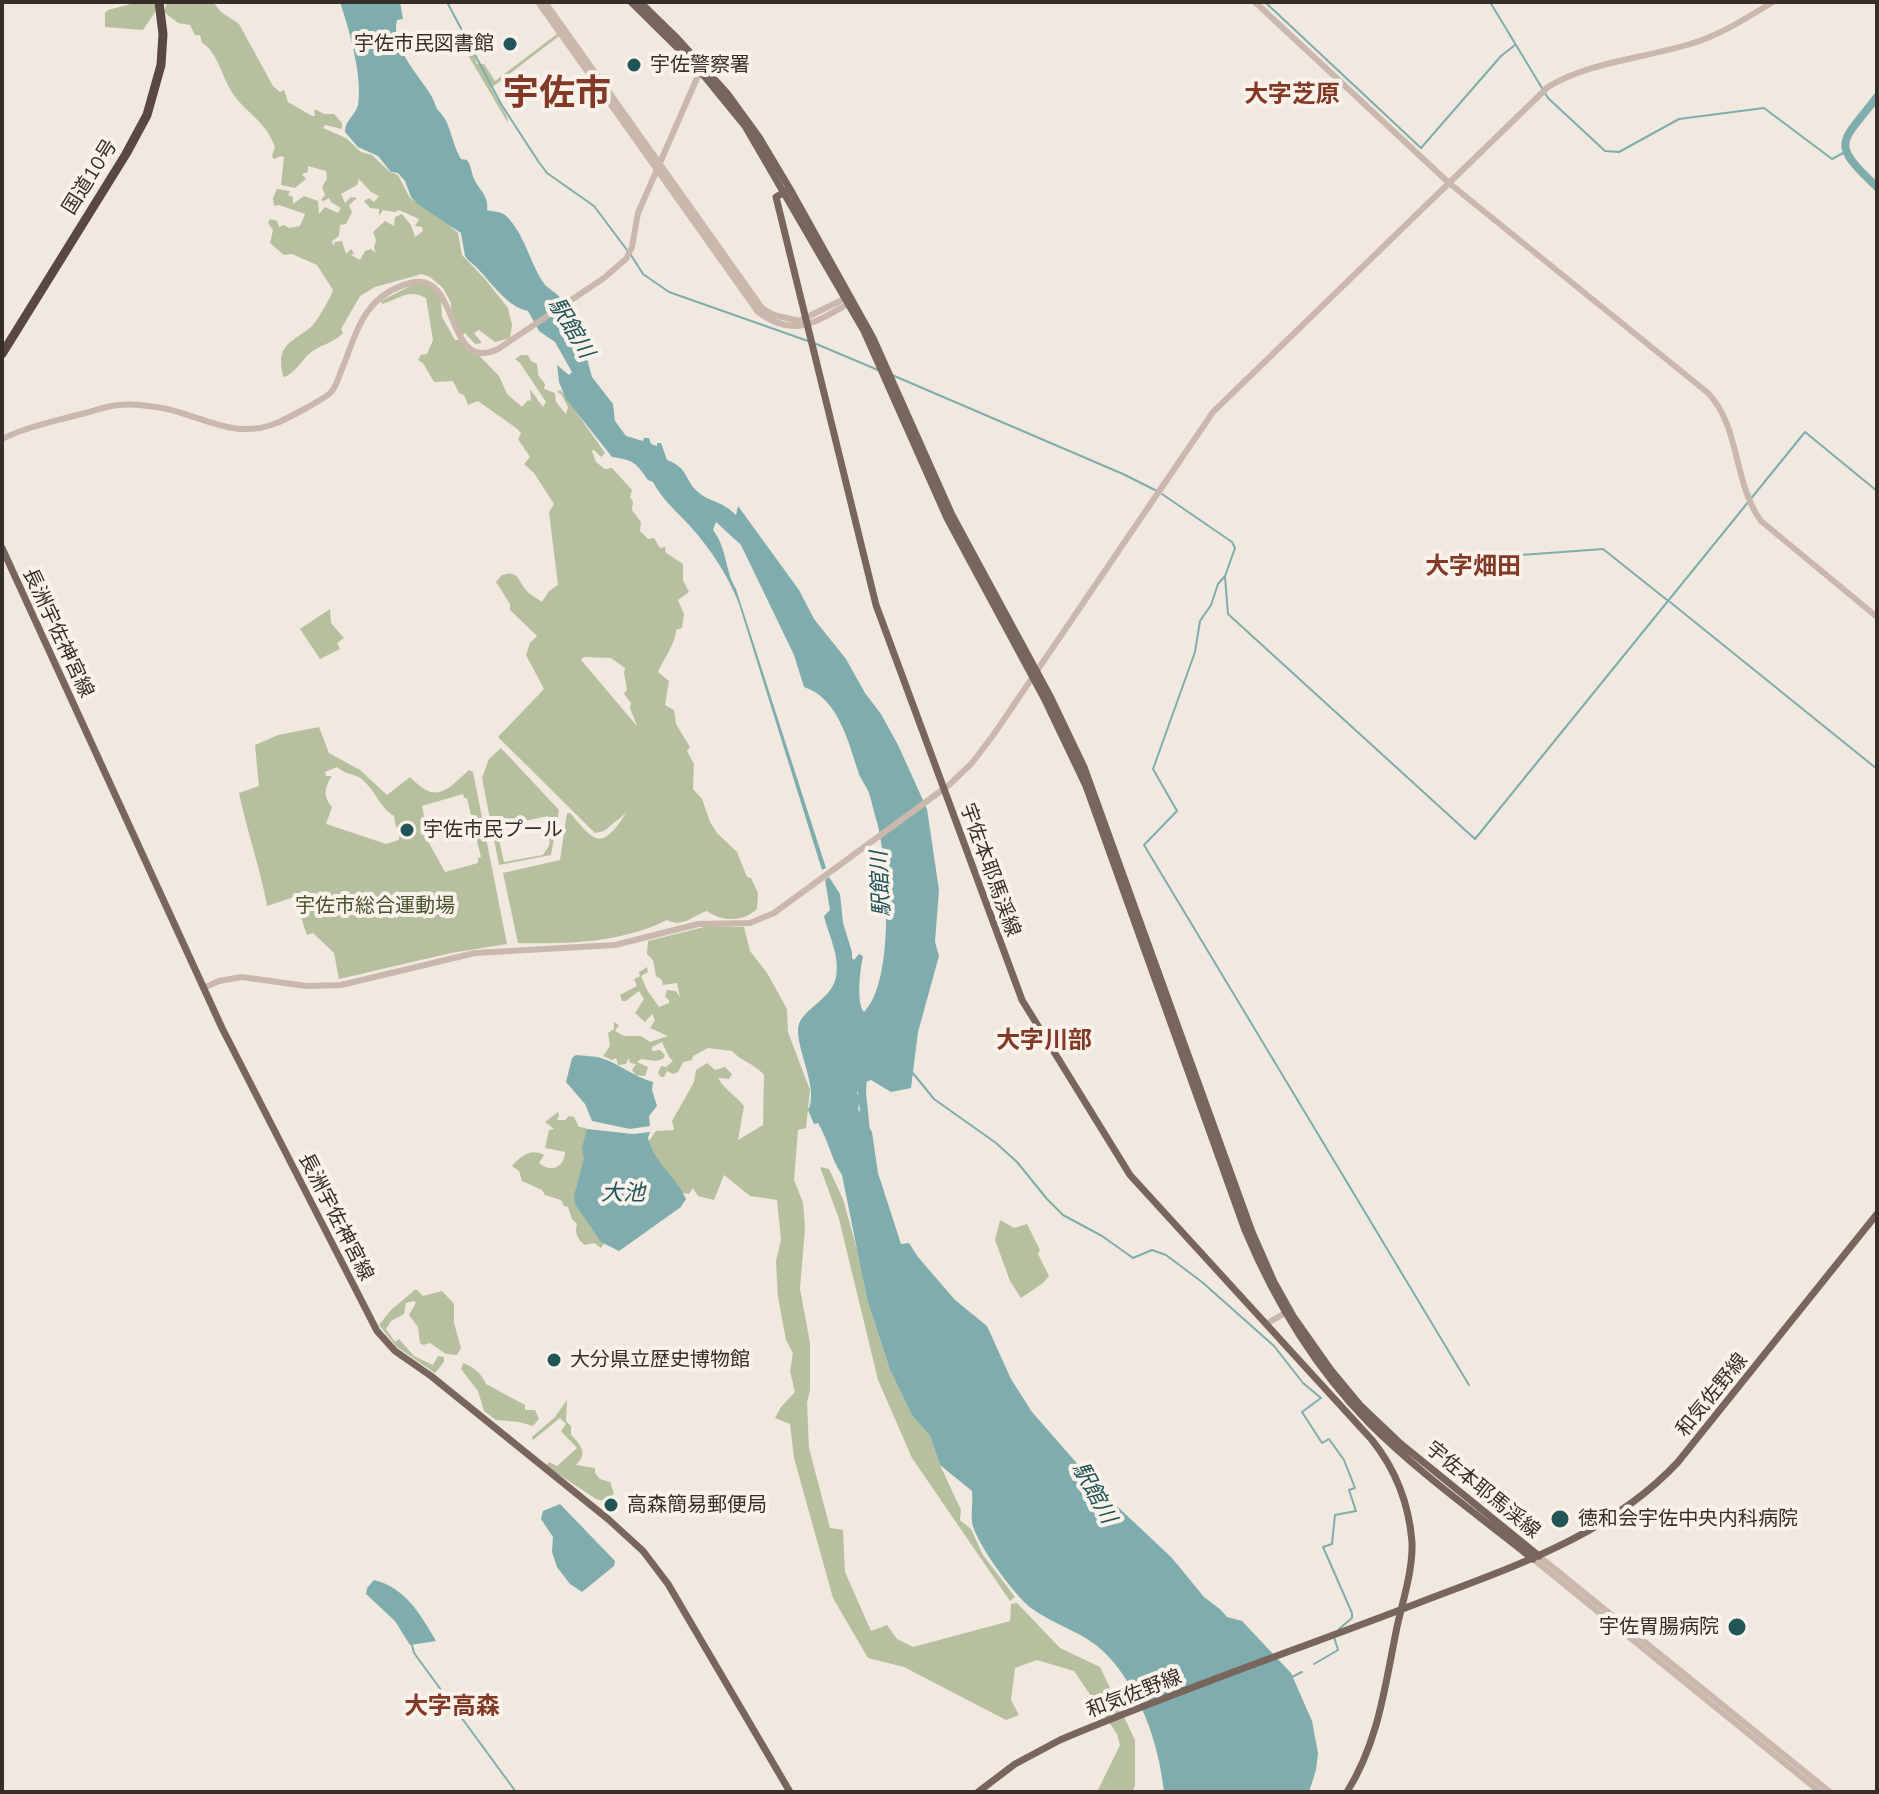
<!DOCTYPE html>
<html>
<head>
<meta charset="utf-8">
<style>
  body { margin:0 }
  #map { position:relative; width:1879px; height:1794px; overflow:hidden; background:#f1e8df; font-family:Mulish,sans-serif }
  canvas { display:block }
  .frame { position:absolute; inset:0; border:4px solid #372e2a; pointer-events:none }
</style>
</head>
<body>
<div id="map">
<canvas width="1879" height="1794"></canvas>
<div class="frame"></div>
</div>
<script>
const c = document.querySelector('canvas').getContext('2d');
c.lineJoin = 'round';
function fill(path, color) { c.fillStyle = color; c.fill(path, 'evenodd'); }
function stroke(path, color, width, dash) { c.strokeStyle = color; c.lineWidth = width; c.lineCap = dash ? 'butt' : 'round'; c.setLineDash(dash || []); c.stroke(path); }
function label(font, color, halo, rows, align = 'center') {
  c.font = font + ' Mulish,"Noto Sans JP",sans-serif'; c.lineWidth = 8; c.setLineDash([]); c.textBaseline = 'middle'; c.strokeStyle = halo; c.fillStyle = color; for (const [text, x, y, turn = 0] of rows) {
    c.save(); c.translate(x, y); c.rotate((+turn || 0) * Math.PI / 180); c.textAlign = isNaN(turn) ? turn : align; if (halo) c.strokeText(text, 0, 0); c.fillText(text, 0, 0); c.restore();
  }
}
const green = new Path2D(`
  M138 2H154L157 9 143 30 105 27V13L108 10Z
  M167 2H213L221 12 239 24 273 86 280 92 284 90 288 102 312 116H315L314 110H317L324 114H334L342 123V129L325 125 323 128 346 138 361 152 372 155 390 172 398 175 410 198 436 213 458 233 462 255 485 279 508 308 512 325 510 338 495 342 479 330 474 333 482 343 475 344 465 333 463 335 452 319 451 303 443 288 430 277 422 274 375 287 360 296 341 329 343 333C333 344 320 344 309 354 300 362 297 371 285 377L283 376C276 345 289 344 311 327 316 323 331 297 333 290L317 265 292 254 284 255 270 243 273 230 268 223 270 219 277 221 279 227 284 225 289 228 300 226 305 214 279 205 274 206 273 198 277 189 290 191 288 195 293 197V204L304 196 318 201 319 214 325 207 338 213 341 208 331 202 329 198 324 201 321 200 325 195 322 187 327 179 326 171 308 166V172L302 174 306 179 295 188 281 185 284 157 281 156 274 159 272 156 275 147C266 120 242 111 230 89 222 75 216 50 202 43L200 35H195L190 25 178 23 164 12ZM359 179 371 192 379 196 374 202 369 198 364 201 370 208 379 209V216L383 210 395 212 399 210 419 219 415 226 422 227 423 231 415 237 411 225 402 214 395 217 394 226 385 221 373 232 376 240 374 248 376 253 371 249 365 251 360 260 351 255 354 253 351 249 346 254 342 241 335 242 333 246 332 241 339 236 340 225 346 224 352 212 349 205 357 198 351 197 345 203 341 194 357 185Z
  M557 34 559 36 491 88 507 117 508 123 465 50 468 48 472 54 474 53 471 47 478 46 475 57 477 64H484L495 81Z
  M416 283 431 285 441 301 442 317 455 340H464L499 376 507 394 522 407 528 400 531 401 530 389 543 407 546 402 520 363 515 359 521 355H528L531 361 537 364 538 375 545 384 544 389 555 393 556 402 566 414 568 407 561 394 557 392 560 390 563 393 605 453 601 457 594 450 592 451 596 462 605 469 612 468 632 490 630 497 633 502 632 510 641 522 640 531 648 539 654 538 660 548 666 547 665 552 683 564V580L689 592 678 600 684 614 682 628 676 630C676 643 663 660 658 672L669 681 665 705 674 710 676 724 690 747 687 751 694 764 693 789 702 799 710 822 717 833 737 852 747 877 751 878 758 893 757 909C744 921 724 923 707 911 692 916 683 928 667 920 621 943 568 944 518 943L503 873 560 860 567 813H570C595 842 601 852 626 813L604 831 595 833 498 737 544 689 526 655 530 643 537 636 510 610V604L496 582 502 575C519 569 518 581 526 590 530 595 537 598 542 602L549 591 558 585 549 512 554 504 534 473 524 464 530 457 518 439 521 433 516 428 478 401 468 405 464 395 459 393 453 381 434 382 423 363 418 360 421 355 427 354 433 340 426 298C409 288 399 299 382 304L381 301ZM584 657 611 658 625 668 624 673 627 689 624 694 631 703 630 708 637 726 581 660Z
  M330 609 331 623 344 638 337 643 340 649 320 659 300 629Z
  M319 727 329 753 360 770 387 795 410 777C436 804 445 792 469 770L473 772 507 944 451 953 339 979 334 953 313 933 307 935 294 897 267 906C260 867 247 831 239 793L259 786 255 745 278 735ZM337 767C345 775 357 773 365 782 378 795 378 805 394 816L396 827H399V840L386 844 326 824 332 807C323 797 324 787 332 776H326L325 772ZM463 794 464 798H467L474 828 472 830 473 837H476L481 857 478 858V863L445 872 429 843 422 806Z
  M501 748 559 810 551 855 499 865 482 778 489 759ZM548 816 552 834 549 835C551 847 548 847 543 855L504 862 496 827Z
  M708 926 744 927 750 951 767 973 787 1009 788 1032 810 1090 806 1128 798 1130 794 1180 803 1203 805 1228 800 1289 810 1343V1390L807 1403 809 1448 830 1528 843 1530 845 1572 871 1631 887 1625 897 1639 913 1647 1010 1621 1011 1604 1017 1603 1060 1648 1100 1667 1135 1740V1786L1132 1792H1097L1120 1745 1117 1734 1074 1671 1037 1660 1015 1668 1011 1700 1019 1715 1006 1720 904 1667 868 1658 833 1598 794 1458 790 1424 775 1418 781 1407 795 1392 790 1371 793 1353 786 1340 778 1297 776 1261 781 1240 777 1200 750 1196 724 1175 714 1200 698 1196 693 1188 689 1194 678 1192 646 1145 656 1131 674 1130 672 1121 694 1082 696 1070 707 1063 715 1070 725 1067 732 1074 729 1079 718 1078C724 1089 736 1096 744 1106L738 1140 763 1125 764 1075C754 1063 742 1062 732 1051L708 1048 693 1056 692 1060 683 1062 678 1072 673 1074 667 1071 664 1077H661L658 1073 661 1066 666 1067 673 1061 669 1057 662 1042 652 1047V1051L660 1050 665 1055 663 1059 656 1061 641 1059 637 1062 648 1067 645 1076 636 1075 632 1070 636 1064 630 1063 629 1058 626 1064 618 1065 616 1058 612 1060 603 1056 610 1046 608 1033 614 1029V1022L619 1025 615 1031 624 1036H641L650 1042 668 1036 650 1028 655 1020 652 1014 645 1022 635 1013 644 999 639 991 626 1001H622L620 995 637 986 634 979 640 976 639 972 647 967 648 972 641 976 647 990 659 1007 669 1003V1000L665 997 667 990 676 991 680 997 677 983 663 985 662 980 656 976 653 960 647 954 648 941Z
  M558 1112 559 1116 557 1120H565L569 1116 574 1117 579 1127 586 1128 590 1135 605 1242 601 1248 594 1243 585 1245C578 1240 574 1233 577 1224L572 1219 568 1207 564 1206 561 1200 545 1195 542 1190 522 1181 519 1171 512 1166C521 1156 531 1148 544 1155L539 1163C551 1173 564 1168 565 1152L545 1148 549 1130 554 1129 545 1122Z
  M820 1167 829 1169 843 1199 858 1253 867 1299 890 1370 912 1415 930 1436 940 1465 961 1510 960 1520 971 1529 983 1555 1015 1597 1010 1601 912 1458 878 1380 839 1219Z
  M1000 1220 1014 1228 1027 1224 1040 1250 1038 1254 1049 1276 1043 1283 1021 1298 1010 1281 995 1240Z
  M416 1289 423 1296 442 1291 454 1304V1323L461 1348 457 1355 446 1354 430 1343 423 1345 420 1343 418 1327 409 1315 416 1303 414 1301 406 1303 404 1314 391 1321 386 1329 395 1342 399 1339 414 1356 433 1365 438 1356 444 1357V1362L435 1373 397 1347 379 1325 391 1310Z
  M463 1363C474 1367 481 1373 486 1384L525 1405V1410H535L539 1419 533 1426 519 1422 496 1420 484 1411 478 1391 461 1369Z
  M567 1400 566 1421 571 1426V1435C581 1445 588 1453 576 1465L595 1468V1473L600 1479 610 1482 614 1493C609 1500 604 1502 596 1499L546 1466 549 1462 557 1466 577 1448 561 1431 566 1424 560 1418 533 1440 532 1437 555 1417Z`);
const water = new Path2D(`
  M340 2H400L403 19 397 20C390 47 420 76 432 97 434 101 435 105 437 109 438 110 445 118 445 119 452 132 453 146 461 159L467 160C472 167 471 172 474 179 480 191 489 196 487 210 493 212 500 211 505 215 524 232 529 261 543 282 547 289 557 292 561 299 567 309 565 318 575 327L573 340 587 359 592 377 613 404 615 421 626 436 643 441 644 438H649L651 444 657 446V443H661L667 460C689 468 684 480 698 492 711 503 721 500 736 515L738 506 799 590 814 619 846 659 865 693 881 714 898 745 927 809 939 890 935 942 939 956 918 1032 911 1088 891 1092 871 1080 861 1084 857 1093 860 1098 858 1109 872 1132 878 1173 901 1244 909 1243 918 1257 955 1300 987 1326 1011 1379 1032 1412 1102 1492 1172 1558 1204 1597 1221 1610 1227 1617 1242 1621 1291 1673 1312 1721 1318 1753 1316 1770 1309 1792H1164C1159 1744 1140 1688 1105 1653 1086 1633 1054 1625 1031 1608 1015 1596 975 1542 972 1522 971 1512 973 1501 972 1491L940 1465 930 1436 912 1415 890 1370 867 1299 842 1175C831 1159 828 1139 818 1123L814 1124 808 1110C819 1091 798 1053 798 1031 797 1010 831 1002 836 977 840 955 829 937 824 916L830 910 825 880 829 877 840 894 843 923 852 952V958L854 960 859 954 863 956C860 970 856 1003 864 1012 895 982 888 863 877 822 874 813 872 802 869 793 866 785 860 779 858 771 848 741 838 698 804 687L794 655 741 545 716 522 713 530C727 548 725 571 736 589L826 868 822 870 739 604C728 575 710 548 689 525 676 511 662 499 653 482L648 480C636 463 634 460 612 457L566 399 559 382 557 365 569 375 572 372 555 342 539 331 528 311C503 306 488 275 468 260L465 256 461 233 419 205 411 197 405 181 398 173 391 172 378 156 358 147 345 132C345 120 355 116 358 105 363 77 349 29 340 2Z
  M576 1055C584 1056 594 1056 601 1058 620 1064 634 1077 653 1082L652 1090 657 1106 649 1116 650 1126 630 1129 592 1121 585 1104 566 1082 572 1058Z
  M587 1129 633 1134 650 1132 648 1138C654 1163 676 1176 686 1199L681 1207 619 1251 601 1242 575 1204 574 1196 584 1159 582 1148Z
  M560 1504 615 1561 614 1566 582 1592 570 1584 557 1567 552 1552 553 1537 541 1519 543 1511Z
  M374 1580C406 1588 421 1615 436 1641L410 1645 395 1621 366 1594 367 1588Z`);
const stream = new Path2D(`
  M447 2 501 104 538 161 547 173 594 206 627 250
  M1265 2 1421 148 1501 56 1515 45
  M1490 2 1548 98 1605 151 1619 152 1679 119 1764 108 1832 159 1845 152
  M631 255 643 274 669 292 808 341
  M814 343 878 370
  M892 375 1123 474 1157 491
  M1162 494 1232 542 1235 548 1225 576 1218 584 1211 605 1200 621 1195 652 1153 769 1177 811 1144 845 1469 1385
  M1521 555 1603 549 1667 600
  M1225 577 1228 614 1475 839 1805 432 1877 491
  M1670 602 1877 769
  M912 1072 934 1099 996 1143 1017 1162 1047 1199 1063 1215 1102 1236 1133 1258 1152 1250 1166 1255 1202 1282 1274 1346 1303 1383 1321 1398 1302 1412 1322 1443 1329 1439 1344 1460 1355 1488 1349 1490 1356 1511 1335 1515 1332 1544 1323 1547 1352 1613V1618L1339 1629
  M412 1645 414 1653 516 1792
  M1314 1664 1338 1650 1334 1637
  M1292 1677 1302 1672`);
const river = new Path2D(`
  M1877 97C1841 144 1829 142 1877 187
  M863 1074 862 1092 866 1132`);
const minor = new Path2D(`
  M538 2 758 312C793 338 814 323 846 305L848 300
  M545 2 762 308 774 315 799 321 844 299 847 300
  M1255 2 1449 183 1708 393C1741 428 1733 483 1761 521L1877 617
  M2 439C26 427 52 422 77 415 91 412 105 406 119 405 134 403 152 406 167 409 203 417 235 439 274 424 283 421 327 398 332 391 337 385 339 376 342 369 358 329 364 296 410 283 461 269 444 375 498 349L604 278 626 259 632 247 638 213 697 78 705 70
  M203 988 219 981 242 977 306 986 341 985 475 953 615 945 698 924 750 923 774 913 949 785 972 763 994 734 1213 412 1548 87C1589 62 1645 58 1690 44 1721 35 1746 18 1773 2
  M1266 1324 1287 1312
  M1539 1556 1830 1792
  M1533 1559 1820 1792`);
const major = new Path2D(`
  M631 2 696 66 745 126 864 331 947 518 1044 698 1086 786 1245 1230C1275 1302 1314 1367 1369 1423 1419 1473 1478 1515 1533 1559
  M640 2 677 38 727 93 759 137 790 189 873 338 952 515 1051 698 1084 767 1252 1232 1274 1282 1293 1316 1331 1370 1360 1405 1401 1444 1539 1556
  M788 190 776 197 876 605 1022 1000 1130 1175 1372 1440C1396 1470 1409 1504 1412 1542 1413 1570 1403 1600 1397 1627 1385 1685 1379 1741 1347 1792
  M2 548 222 1028 377 1331 395 1351 431 1376 608 1519 643 1551 668 1584 790 1792
  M978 1792 1015 1764 1060 1740C1176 1691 1296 1650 1413 1605 1508 1568 1607 1538 1678 1462L1877 1214`);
const highway = new Path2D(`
  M2 354 126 154 147 115 161 65 163 34 159 2`);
const markers = [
  [510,44,8,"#215557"],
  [634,65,8,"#215557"],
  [407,830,8,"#215557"],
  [554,1360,8,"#215557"],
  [611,1505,8,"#215557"],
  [1560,1519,10,"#215557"],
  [1737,1627,10,"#215557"]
];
const poiNames = [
  ["宇佐市民図書館",494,44,"right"],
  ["宇佐警察署",650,65],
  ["宇佐市民プール",423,830],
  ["大分県立歴史博物館",570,1360],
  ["高森簡易郵便局",627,1505],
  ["徳和会宇佐中央内科病院",1578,1519],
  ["宇佐胃腸病院",1719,1627,"right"]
];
const streetNames = [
  ["国道10号",90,177,-58],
  ["長洲宇佐神宮線",58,633,65],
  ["宇佐本耶馬渓線",990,870,70],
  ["長洲宇佐神宮線",336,1217,63],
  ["和気佐野線",1712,1395,-51],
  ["宇佐本耶馬渓線",1483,1490,39],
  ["和気佐野線",1134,1694,-21]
];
const parkNames = [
  ["宇佐市総合運動場",375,906]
];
const waterNames = [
  ["駅館川",571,328,59],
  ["駅館川",881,884,-93],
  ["大池",623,1193],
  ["駅館川",1094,1493,61]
];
const quarterNames = [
  ["大字芝原",1292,95],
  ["大字畑田",1473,567],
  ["大字川部",1044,1041],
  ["大字高森",452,1707]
];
const townNames = [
  ["宇佐市",557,94]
];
fill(green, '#b6c09f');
fill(water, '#7fadad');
stroke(stream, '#7fadad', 2);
stroke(river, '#7fadad', 8);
stroke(minor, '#c9b8ab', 6);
stroke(major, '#78655c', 7);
stroke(highway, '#584841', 9);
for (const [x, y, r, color] of markers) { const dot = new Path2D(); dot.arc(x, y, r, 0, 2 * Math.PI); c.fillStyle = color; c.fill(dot); stroke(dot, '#f9f2eb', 3); }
label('20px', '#372e2a', '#f9f2eb', poiNames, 'left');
label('20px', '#372e2a', '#f9f2eb', streetNames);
label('20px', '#48542f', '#f9f2eb', parkNames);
label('italic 22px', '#215557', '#f9f2eb', waterNames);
label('bold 24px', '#823a27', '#f9f2eb', quarterNames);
label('bold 36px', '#823a27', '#f9f2eb', townNames);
</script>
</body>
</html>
